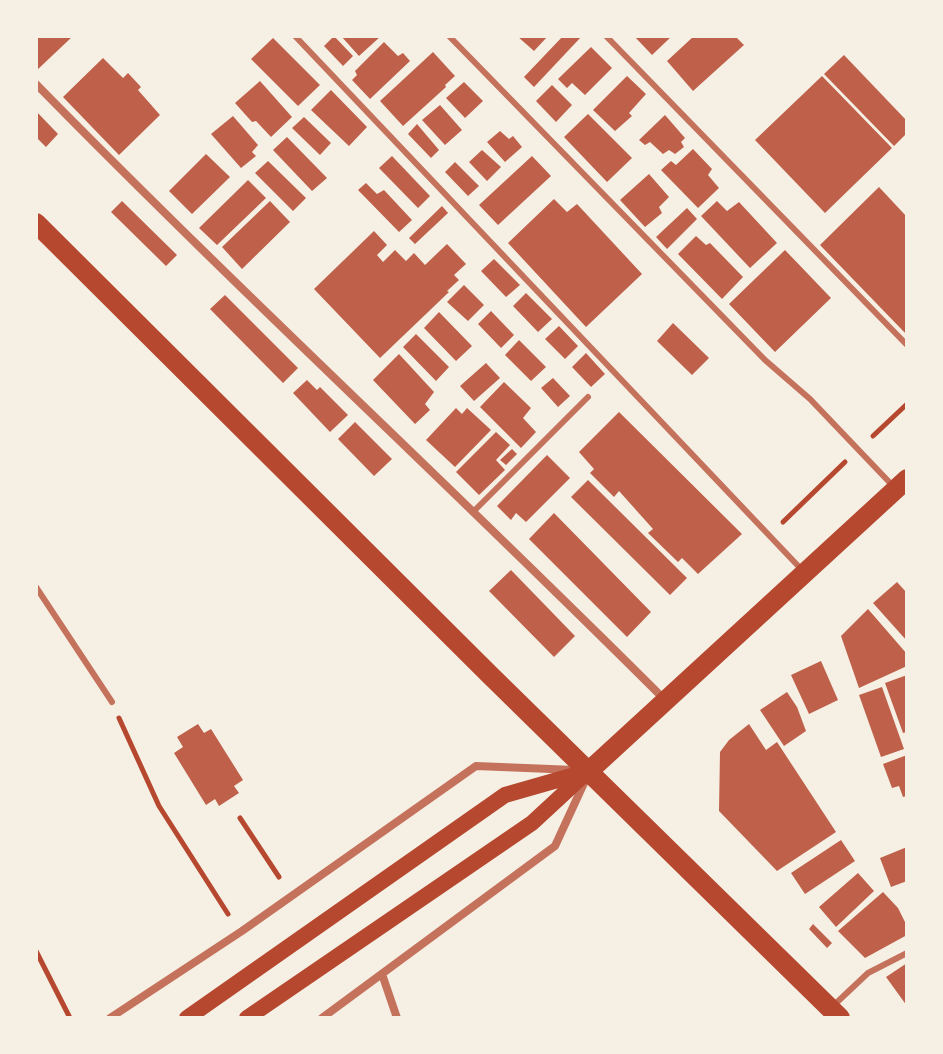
<!DOCTYPE html>
<html>
<head>
<meta charset="utf-8">
<style>
  body { margin:0 }
  #map { position:relative; width:943px; height:1054px; overflow:hidden; background:#f6efe4; font-family:"Times New Roman",serif }
  canvas { display:block }
  .frame { position:absolute; inset:0; border:38px solid #f6efe4; pointer-events:none }
</style>
</head>
<body>
<div id="map">
<canvas width="943" height="1054"></canvas>
<div class="frame"></div>
</div>
<script>
const c = document.querySelector('canvas').getContext('2d');
c.lineJoin = 'round';
function fill(path, color) { c.fillStyle = color; c.fill(path, 'evenodd'); }
function stroke(path, color, width, dash) { c.strokeStyle = color; c.lineWidth = width; c.lineCap = dash ? 'butt' : 'round'; c.setLineDash(dash || []); c.stroke(path); }
const building = new Path2D(`
  M36 36H73L36 71Z
  M334 36 353 56 343 66 324 46Z
  M341 36H381L359 56Z
  M517 36H548L534 51Z
  M563 36H582L534 87 524 77Z
  M634 36H672L652 55Z
  M694 36H735L744 45 693 91 667 61Z
  M273 38 320 85 298 106 251 59Z
  M384 42 398 56 403 53 410 61 370 99 352 80 357 75 355 71Z
  M591 47 612 68 585 95 572 83 567 88 558 79Z
  M433 52 455 76 445 85 446 87 403 126 380 101Z
  M844 55 907 121V133L894 146 824 74Z
  M103 58 123 78 128 73 141 87 138 90 160 115 119 155 63 97Z
  M627 76 646 94 629 113 632 116 615 131 593 110Z
  M822 76 892 148 825 213 755 140Z
  M260 81 292 117 271 137 256 121 252 122 235 103Z
  M464 82 483 101 465 118 446 98Z
  M552 85 572 105 556 122 536 101Z
  M331 90 367 127 349 146 311 110Z
  M440 105 462 130 445 145 422 120Z
  M36 111 58 134 46 147 36 137Z
  M588 114 632 158 607 182 564 137Z
  M665 115 685 138 681 142 684 147 675 154 669 150 663 154 650 142 645 145 639 140Z
  M233 116 258 145 252 152 256 156 241 168 211 134Z
  M304 117 331 143 320 155 292 128Z
  M417 124 439 150 431 158 408 134Z
  M500 131 509 139 513 136 522 147 505 162 487 142Z
  M287 137 327 178 312 191 273 150Z
  M693 149 712 169 708 175 719 188 698 208 661 170 671 161 676 165Z
  M482 150 501 167 487 181 469 162Z
  M206 154 230 177 192 214 169 191Z
  M392 156 430 196 418 208 379 168Z
  M532 156 551 176 498 225 479 205Z
  M268 161 306 198 293 211 255 173Z
  M455 162 479 186 468 196 445 172Z
  M649 174 669 197 659 207 662 213 645 227 620 200Z
  M248 180 266 198 217 245 199 228Z
  M366 183 377 194 384 190 412 220 399 232 358 190Z
  M879 187 907 217V335L820 245Z
  M554 199 567 212 577 204 642 274 586 327 508 243Z
  M122 201 177 255 166 266 111 212Z
  M270 201 290 222 242 269 222 247Z
  M717 201 727 211 739 202 777 243 750 268 701 216Z
  M442 206 448 213 415 244 409 238Z
  M687 208 697 219 667 249 656 237Z
  M374 231 387 245 377 255 383 262 395 250 406 261 414 253 425 265 447 244 466 264 454 275 459 280 447 291 449 292 380 358 314 289Z
  M696 236 706 245 710 243 743 277 722 299 678 254Z
  M785 250 831 298 775 352 729 304Z
  M494 259 520 285 506 297 481 271Z
  M464 285 484 305 468 321 447 302Z
  M526 293 552 319 538 332 513 306Z
  M225 295 298 368 283 383 210 309Z
  M491 311 514 335 501 348 478 324Z
  M439 312 472 346 456 361 424 328Z
  M673 323 709 358 692 375 657 341Z
  M559 326 578 346 565 359 545 339Z
  M416 334 449 367 436 381 403 347Z
  M519 340 546 367 531 381 505 355Z
  M586 353 605 374 591 387 572 367Z
  M399 354 434 392 425 404 430 410 415 424 373 380Z
  M486 363 500 378 474 401 460 386Z
  M553 378 570 396 558 407 541 388Z
  M307 380 317 390 320 387 348 415 330 432 293 393Z
  M504 382 531 408 523 418 536 432 521 448 480 407Z
  M456 408 462 414 467 408 491 430 455 467 426 440Z
  M619 412 742 534 698 574 682 558 678 562 648 533 653 529 619 491 614 497 590 473 594 469 579 452Z
  M355 422 392 459 374 476 338 439Z
  M496 432 510 445 496 460 505 470 479 495 456 472Z
  M512 449 517 454 506 465 500 460Z
  M547 455 570 478 526 522 516 513 511 520 497 506Z
  M588 480 687 578 670 595 571 497Z
  M554 513 651 612 627 637 529 539Z
  M511 570 575 636 554 657 489 591Z
  M897 582 907 593V641L873 603Z
  M868 609 907 654V666L859 688 841 636Z
  M821 661 838 700 809 714 791 675Z
  M907 675V732L903 733 885 683Z
  M882 687 904 749 881 757 859 695Z
  M787 692 797 707 806 731 784 746 760 710Z
  M198 724 204 733 211 729 243 780 234 786 239 793 219 806 215 799 206 805 174 753 183 747 177 737Z
  M749 724 766 750 777 742 836 832 777 871 719 811 720 752 729 740Z
  M907 755V796L903 797 899 786 892 788 883 764Z
  M841 840 855 861 805 894 791 873Z
  M907 847V881L891 887 880 858Z
  M858 873 874 891 836 927 819 907Z
  M883 892 898 908 907 926V935L865 958 838 931Z
  M813 924 832 943 827 948 809 929Z
  M907 963V1006L886 977Z`);
const path = new Path2D(`
  M873 436 907 404
  M783 522 845 462
  M119 718 159 806 228 914
  M240 818 279 877
  M36 951 70 1018`);
const service = new Path2D(`
  M295 36 802 570
  M449 36 765 360 810 399 893 486
  M606 36 907 345
  M474 511 588 397
  M36 587 112 702
  M833 1006 868 973 907 953`);
const minor = new Path2D(`
  M36 84C241 293 457 492 664 699
  M382 974 397 1018
  M110 1018 242 931 476 766 575 770
  M322 1018 555 846 585 781`);
const secondary = new Path2D(`
  M187 1018 505 795 589 771
  M247 1018 532 823 585 774`);
const primary = new Path2D(`
  M36 223 491 676 840 1018
  M589 771 907 479`);
fill(building, '#bf614a');
stroke(path, '#b5482f', 5);
stroke(service, '#c5725c', 6);
stroke(minor, '#c5725c', 8);
stroke(secondary, '#b5482f', 16);
stroke(primary, '#b5482f', 20);
</script>
</body>
</html>
